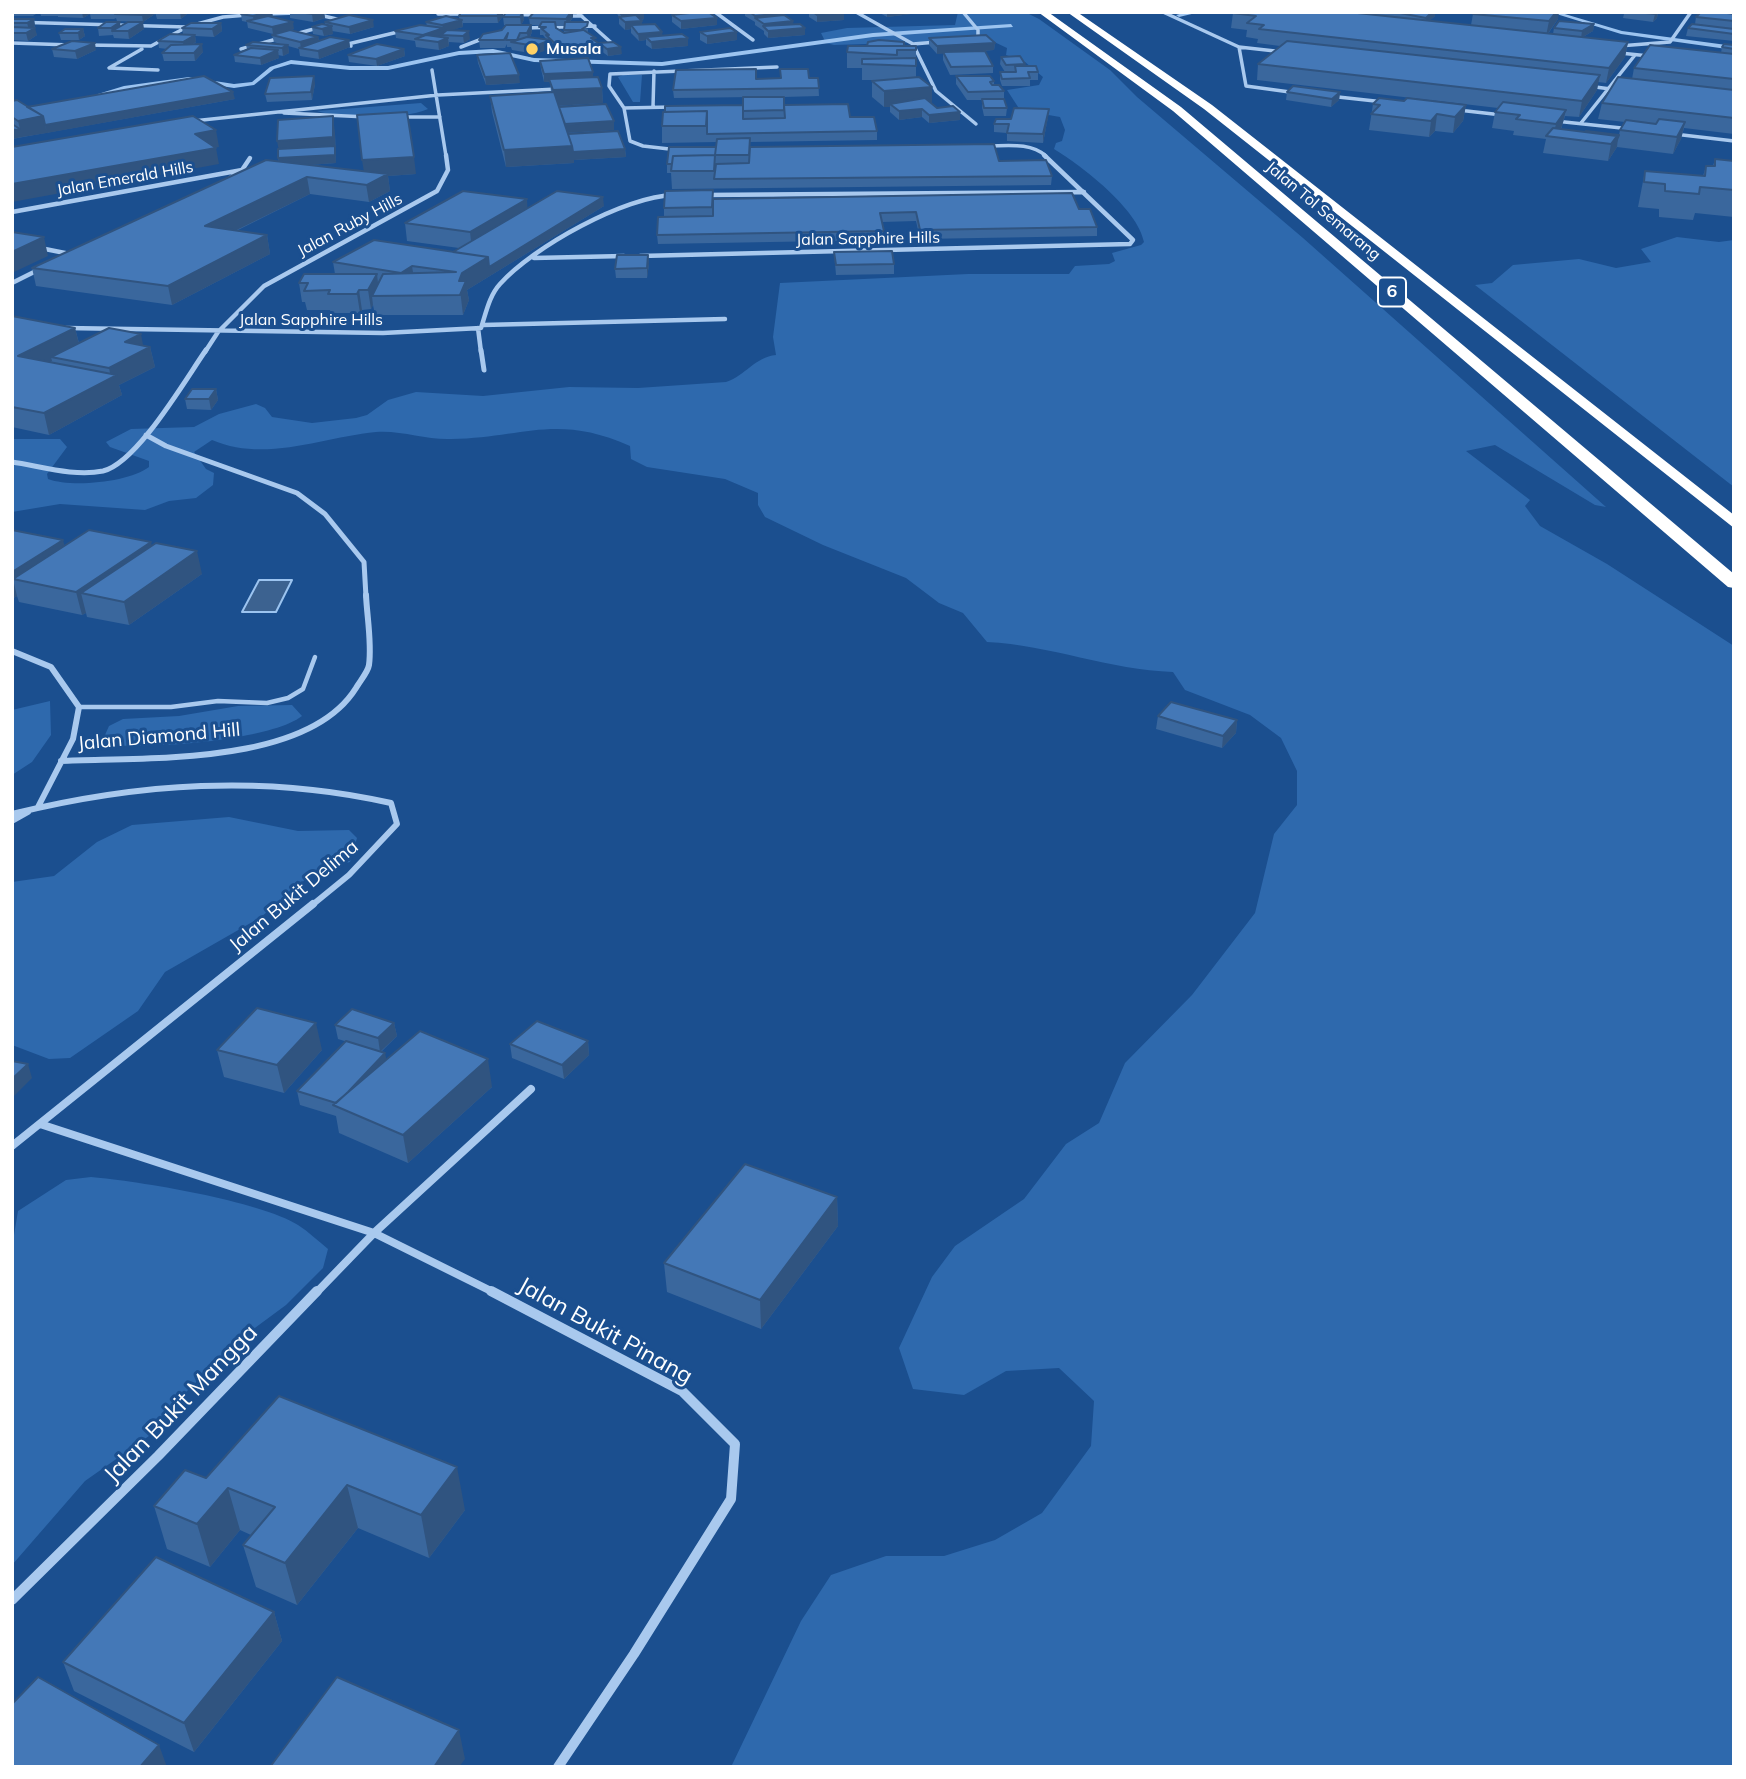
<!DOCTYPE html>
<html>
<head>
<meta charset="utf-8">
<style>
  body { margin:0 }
  #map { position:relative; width:1746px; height:1779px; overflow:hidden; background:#1b4f8f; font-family:Mulish,sans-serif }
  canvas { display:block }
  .frame { position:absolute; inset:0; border:14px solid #fff; pointer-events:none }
</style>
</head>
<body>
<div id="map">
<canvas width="1746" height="1779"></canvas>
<div class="frame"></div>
</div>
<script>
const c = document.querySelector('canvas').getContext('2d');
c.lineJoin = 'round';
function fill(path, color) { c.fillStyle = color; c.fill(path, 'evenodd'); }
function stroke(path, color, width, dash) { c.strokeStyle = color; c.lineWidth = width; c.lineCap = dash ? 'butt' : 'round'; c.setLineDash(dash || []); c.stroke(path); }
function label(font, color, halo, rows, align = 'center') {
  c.font = font + ' Mulish,sans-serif'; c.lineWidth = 6; c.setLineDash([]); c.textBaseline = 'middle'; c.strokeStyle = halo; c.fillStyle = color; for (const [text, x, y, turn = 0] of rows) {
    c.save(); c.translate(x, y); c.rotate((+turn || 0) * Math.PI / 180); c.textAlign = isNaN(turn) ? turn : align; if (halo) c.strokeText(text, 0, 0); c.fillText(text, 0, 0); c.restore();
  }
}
const green = new Path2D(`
  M958 12H1025L1039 19 1110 70 1137 97 1303 238 1606 507 1595 505 1495 445 1466 451 1530 500 1525 506 1540 526 1607 564 1734 646V1767H731L801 1621 831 1575 886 1556H944L995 1540 1042 1513 1091 1446 1094 1401 1059 1368 1006 1371 964 1395 913 1389 899 1348 932 1277 955 1246 1024 1199 1066 1144 1099 1123 1125 1063 1192 995 1255 913 1274 834 1297 805V771L1281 738 1250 715 1185 690 1173 672C1110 670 1050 645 987 642L963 613 939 603 906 578 823 545 765 517 758 505V493L725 479 647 467 631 459 630 446C556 413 523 438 451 439 426 440 401 430 376 432 323 437 265 463 212 440L194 452 206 469 214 473 213 485 196 498 169 501 145 510 60 504 12 512V439H60L67 447 47 474 48 479C72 488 130 482 149 467V461L110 447 106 442 131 429 194 427 219 414 256 404 265 408 272 417 312 423 356 418 367 415 388 400 416 392 483 396 569 387 638 388 726 382C745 376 755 357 776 355L773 337 780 283 968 274H1069L1075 266 1109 264 1115 261 1112 253 1141 245 1144 242C1138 209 1082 166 1054 149L1056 143 1062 141 1065 130 1060 117 1020 110 1007 90 1039 85 1043 77 1025 62 1006 55 1007 48 990 40 834 45 826 43 821 33 847 28 955 25Z
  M623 75H642L640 102H633L618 77Z
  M421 103 428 109C402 120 344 119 317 111Z
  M1677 237 1719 242 1734 240V487L1475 285 1492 283 1513 265 1579 259 1616 268 1651 262 1641 249Z
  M50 701 51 735 32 762 12 775V710Z
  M292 705 302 716C270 741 143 750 101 744L109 726 123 719 179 716 238 706Z
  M229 817 298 831 349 830 357 838 350 862 312 874 261 917 165 972 138 1011 70 1058 49 1059 12 1045V882L54 876 97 842 132 825Z
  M91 1177C138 1181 260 1201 298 1225 309 1232 318 1241 328 1249L323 1268 286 1305 244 1336 186 1392 156 1431 85 1481 12 1565V1247L18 1211 66 1180Z`);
const water = new Path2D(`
  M259 580H292L276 612H242Z`);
const stream = new Path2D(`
  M1187 12H1200L1179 17 1176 15Z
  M1550 12H1558L1622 31 1734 46V50L1621 34Z
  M1011 24 1013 27 873 37 662 66 534 62 493 53 459 55 388 70H350L291 64 274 69 254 85 234 88 189 81 124 90 91 99 88 97 124 86 189 77 234 84 252 82 270 67 291 60 350 66H388L459 51 493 49 534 58 662 62 873 33Z`);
const lane = new Path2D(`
  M79 707H171L218 701 267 703 288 698 303 689 315 657`);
const streetFar5 = new Path2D(`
  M715 12 753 40
  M856 12 913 44 937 42
  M963 12 978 30V38L973 39
  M1163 12 1239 47 1246 86 1297 93
  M578 13 615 46
  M263 14 297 13
  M315 14 341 20 339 22
  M438 14H469
  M494 14 539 15
  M564 16H582
  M12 22 186 27 223 17 248 15
  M525 28 595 26
  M292 35 321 27
  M12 43 71 45
  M913 44 936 91 976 124
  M86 45 151 46 185 28
  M351 46 348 44 402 31
  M1619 46 1670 42 1691 12
  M461 47 487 37
  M1239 47 1284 52
  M142 49 109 68 158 70
  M241 49 280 38
  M1620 53 1649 56
  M432 70 446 156
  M1588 86 1618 90
  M1329 96 1384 102
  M653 107 654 71
  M624 108 672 107
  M1458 110 1502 115
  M284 113 367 117
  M399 117H440
  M193 121 438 95 557 89
  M1555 121 1631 129
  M1581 123 1635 55
  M1674 134 1734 141
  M987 146C1007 146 1030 142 1046 156
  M678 150 643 146 630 141 624 108 609 86 610 74 777 67`);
const streetFar4 = new Path2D(`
  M242 170 250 158
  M704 195 1084 192
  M12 212 242 170 230 178
  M40 248 70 254
  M640 256 1130 244 1133 240 1044 155
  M534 258 624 256
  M12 283 40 269
  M483 325 725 319
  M66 328 383 333 481 328C486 313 489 296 500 284 533 247 625 196 674 195
  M478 328 481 352
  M205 352 218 332 264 286 437 191 448 170 446 155`);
const streetFar3 = new Path2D(`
  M481 350 484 370
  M146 435 166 446 297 493 325 514 364 562 366 597
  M12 462C40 466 74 477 103 471 137 463 185 380 206 350`);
const streetFar2 = new Path2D(`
  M12 651 51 667 79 707 73 739 38 807
  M61 761C144 757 307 767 356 688 360 681 368 672 369 665 372 643 367 617 366 595
  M12 814C138 783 264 774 391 803L397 824 349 875 311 906
  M12 821 28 812`);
const streetFar1 = new Path2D(`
  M40 1124 374 1233 495 1293
  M12 1146 313 904
  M316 1293 374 1233 531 1089`);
const street = new Path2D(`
  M491 1291 682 1391 735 1444 731 1499 634 1654 558 1767
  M12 1600 158 1456 317 1291`);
const highway = new Path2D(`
  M1038 12H1048L1181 107 1734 574V588L1728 587 1173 111Z
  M1067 12H1077L1212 105 1734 515V528L1204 109Z`);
const wall = new Path2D(`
  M12 12H39L33 16H12Z
  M40 12H154L155 14 143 22 117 21 116 18 114 19H91L90 14 83 18 58 17V16H41Z
  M155 12H187V14L181 19H157Z
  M272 12 273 17 294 29 273 34 248 28 247 22 242 21 241 14Z
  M290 12H324L325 18 313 22 290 18Z
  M461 12H503V16L498 23H463V27L450 30 470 39 464 43 449 42V46L439 50 416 47 415 41 396 38 395 31 427 26 426 22 459 19V16Z
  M523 12 524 20 521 25H504L503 17Z
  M534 12H573V17L570 22 588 29V33L596 42 622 54 608 56 601 51V53L563 57 552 47 536 54 512 50 511 47H507V44L505 48H480L479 40 530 25 529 18ZM532 25H540V35H543L546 39 530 37 532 32ZM555 26H564V33L556 28Z
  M616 12H644V19L641 20 642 25 663 36 688 46 652 49 646 45V40L639 41 631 33V29L625 30 619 24V17Z
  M672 12H708L717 18V25L681 29 672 22V15L676 14Z
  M745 12H782L783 15 805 35 768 38 764 34V31L755 25V22L745 16Z
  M802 12H843L844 20 817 22 809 17V14H805Z
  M878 12H927L887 17Z
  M1235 12H1435V16L1429 21 1471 25 1473 14 1558 19 1548 34H1553L1554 28 1594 24 1593 31 1583 37 1628 42 1625 57 1606 83 1598 82 1597 90 1579 117 1565 116 1562 126 1561 129 1619 135 1620 130 1625 122 1598 119 1602 103 1632 79 1634 68 1721 53 1722 47 1734 45V134L1684 128 1681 139 1673 154 1617 147 1608 161 1543 153 1546 139 1513 135 1514 131 1492 128 1495 112 1498 108 1257 80 1258 64 1280 46 1257 43 1258 39 1246 37 1247 30 1231 28 1233 13Z
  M1618 12H1658L1657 18 1653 22 1623 18 1624 14 1618 13Z
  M1701 12H1734V29L1695 24 1696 17Z
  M12 19H34L35 26 33 28 37 35 28 41 12 40Z
  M325 22 374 27 350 34 332 31 333 34 324 36 313 34 312 27 325 25Z
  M221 23 222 31 214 37 195 36 196 42 193 45 203 52 195 61H164L162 53 167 49 159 48 158 41 183 34 182 28Z
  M120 26 144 29 129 39 114 38 113 35 99 36 98 28Z
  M1688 28 1734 29V41L1686 36Z
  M83 29 85 36 79 40H61L59 33Z
  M700 32 737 40 707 44 700 40Z
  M272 35 318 37 319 41 349 40 350 47 319 59 300 56 299 49 288 46 289 53 283 56 278 55 279 58 261 65 235 62 234 55 247 49 246 45H283L274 42Z
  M929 38 995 43 994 50 980 51 993 66V73L950 75 943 60V53L937 54 929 45Z
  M904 46H916V77L932 87 931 103 937 108 960 120 929 123 922 117 899 120 890 112V107H884L872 97V81L880 80H862V68H847V52Z
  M52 49 96 50 77 59 54 57Z
  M404 49 405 56 377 66 349 62 348 55Z
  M477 55 520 83 486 85 478 63Z
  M1001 57 1025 64V66L1038 72V80H1030V86H1002L1000 80V72H1005L1000 64Z
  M540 61 593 72V77L602 88 603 103 559 106V107L614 121V130L568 133V134L625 149 626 157 574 160V163L506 167 492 112 490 96 551 92 550 82H544L541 69Z
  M956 76 994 81V85L1004 91V99L1007 108 1006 116H984L982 107V100H967L956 84Z
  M818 78 819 96 784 97V105L850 117 877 131V140L750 142V147L999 161 1052 176 1051 185 672 189 671 173H667V164L716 147 717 142 662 143V126L743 105 754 97 674 98 673 90 756 79Z
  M315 84 312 100 267 102 265 94Z
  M1287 92H1340L1339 100 1331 107 1286 100Z
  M235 99 12 139V101L27 107Z
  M1404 101 1466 105 1463 121 1453 133 1435 131 1429 137 1369 130 1373 104Z
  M1049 109 1048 117 1043 143 1007 141V133L994 132V124Z
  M335 133 336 163 308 165 364 171 416 174 388 176 390 191 369 202 310 194 236 231 267 235 270 254 172 305 36 286 32 268 279 162 278 158Z
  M1715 159 1734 161V217L1695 213 1693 220 1659 217V209L1638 207 1645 171 1703 176 1706 166H1713Z
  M527 199V208L604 206 467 290 469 300 463 315H375L373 305 371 309 362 310 360 313H331L330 310H307L305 302H302L299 283 335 274 333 262 453 252 459 248 407 241 405 223Z
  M713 199 1079 209 1097 227V236L920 239 916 221 882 222 884 240 658 244 657 235 664 216V208Z
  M834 252 894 264V274L836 275Z
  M648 255 649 264 647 278H616L615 269Z
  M12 316 75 328 79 343 143 345 150 347 155 367 119 385 122 395 49 435 12 427Z
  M216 389 218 400 211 410 187 409 185 399Z
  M12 530 64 546H152L202 574 129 625 87 617 86 613 82 615 19 602 17 596 12 599Z
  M1158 716 1237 720 1236 733 1222 748 1156 729Z
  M394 1023 397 1036 381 1052 386 1060 492 1087 408 1163 339 1133 336 1116 300 1105 297 1091 354 1044 338 1039 335 1025Z
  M588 1041 589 1055 564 1079 512 1058 510 1044Z
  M217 1050H322L284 1093 224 1077Z
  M837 1197 838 1226 761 1329 667 1292 664 1263Z
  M279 1396 465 1510 429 1558 358 1528 297 1605 256 1587 243 1545 251 1535 240 1530 210 1567 167 1549 154 1506 206 1478Z
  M274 1612 282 1641 194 1752 74 1691 63 1662Z`);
const shadedWall = new Path2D(`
  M82 12H90V14L83 18Z
  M145 12H154L155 14 143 22 142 15Z
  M180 12H187V14L181 19Z
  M268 12H272L273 18 254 24 253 16Z
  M320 12H324L325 18 313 22 312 14Z
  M382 12H410L383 14Z
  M500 12H503V16L498 23 497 16Z
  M523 12 524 20 521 25 520 17Z
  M571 12H573V17L567 26 566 19Z
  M644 12V19L623 21 621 19V14Z
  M887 12H927L887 17Z
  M1432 12H1435V16L1425 25 1426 18Z
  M1556 12H1559L1558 19 1546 36 1549 21Z
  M1657 12H1658L1657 18 1653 22 1655 14Z
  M783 13V20L755 18V16Z
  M844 13V20L817 22V15Z
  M717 18V25L681 29V21Z
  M34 19 35 26 29 30 27 23Z
  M373 20 374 27 350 34 349 27Z
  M462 20 463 27 445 32 441 35V37L428 41 423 35 443 28 442 25Z
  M642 21V28L631 25V29L625 30V22Z
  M793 21 794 28 764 27V24Z
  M120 22 121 30 112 31 113 36 111 28Z
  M143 22 144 29 129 39 128 31Z
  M293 22 294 29 273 34 272 27Z
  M221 23 222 31 214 37 212 29Z
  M1594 24 1593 31 1581 38 1582 31Z
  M531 25 532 32 528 41 527 33Z
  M332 26 333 34 324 36 322 29Z
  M35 28 37 35 28 41 26 33Z
  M805 28V35L768 38V31Z
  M83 29 85 36 79 40 78 33Z
  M469 31 470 39 464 43 463 36Z
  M662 32 663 39 646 37V40L639 41 638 34Z
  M737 32V40L707 44V36Z
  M195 35 196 42 184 49 183 42Z
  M318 37 320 45 301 49 300 42Z
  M448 38 449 46 439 50 438 42Z
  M688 38V46L652 49 651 42Z
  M349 40 350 47 319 59 318 51Z
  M551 40 552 48 536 54 535 46Z
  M1628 42 1625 57 1606 83 1609 68Z
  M95 43 96 50 77 59 75 51Z
  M995 43 994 50 937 54V46Z
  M202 44 203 52 195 61 194 53Z
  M288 45 289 53 283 56 282 48Z
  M601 45V53L563 57 562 50Z
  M621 47 622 54 608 56 607 49Z
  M404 49 405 56 377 66 376 59Z
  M278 50 279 58 261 65 260 58Z
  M593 72V80L544 82V74Z
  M519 75 520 83 486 85 485 77Z
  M1600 75 1597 90 1579 117 1582 101Z
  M314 76 315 84 312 100 311 92Z
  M932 87V103L893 106 890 104V107H884V91Z
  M602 88 603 103 555 106 553 90Z
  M233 92 235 99 47 133 45 125Z
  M1340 92 1339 100 1331 107 1332 99Z
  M1466 105 1463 121 1453 133 1455 117Z
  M922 109V117L899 120V111Z
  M1049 109 1048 117 1043 143V134Z
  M1566 110 1562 126 1555 137H1553L1556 124Z
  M960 112V120L929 123V115Z
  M1437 114 1435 131 1429 137 1431 121Z
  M43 116 47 133 22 137 18 121Z
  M333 116 335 133 336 163 280 167 278 158 280 157 277 141Z
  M614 121V130L564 133 563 125Z
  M1685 122 1681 139 1673 154 1677 137Z
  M20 129 22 137 12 139V130Z
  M216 130 219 147 198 151 195 134Z
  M1617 136 1618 138 1617 147 1608 161 1611 144Z
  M572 146 625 149 626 157 574 160V163L506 167 504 150Z
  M216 148 219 164 12 202V184Z
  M414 157 416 174 388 176 390 191 369 202 362 160Z
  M307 177 310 194 208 244 205 226Z
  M603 197 604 206 467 290 469 300 463 315 459 281 462 273 488 257Z
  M527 199 528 217 472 250 470 232Z
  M267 235 270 254 172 305 168 286Z
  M44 237 48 256 12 273V252Z
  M648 255 649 264 647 278V268Z
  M412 266 415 285 401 273Z
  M377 274 379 292 372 296 373 305 371 309 368 290Z
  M359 290 362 310 360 313 357 294Z
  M75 328 80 348 51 357 52 361 23 376 18 356Z
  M141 334 144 350 150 347 155 367 119 385 122 395 49 435 44 413 111 378 109 368 125 342Z
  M216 389 218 400 211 410 209 399Z
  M63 540 69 562 13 579 17 596 12 599V572Z
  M151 542 156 565 81 593 86 613 82 615 76 592Z
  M197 551 202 574 129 625 124 602Z
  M1237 720 1236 733 1222 748 1223 736Z
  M316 1023 322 1050 284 1093 277 1065Z
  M394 1023 397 1036 380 1052 378 1038Z
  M588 1041 589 1055 564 1079 562 1065Z
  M385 1053 388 1067 338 1104Z
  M488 1059 492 1087 408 1163 403 1135Z
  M28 1064 32 1078 12 1098V1079Z
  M837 1197 838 1226 761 1329 760 1300Z
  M457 1467 465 1510 429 1558 421 1515Z
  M347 1485 358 1528 297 1605 285 1563Z
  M228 1488 240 1530 210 1567 197 1524Z
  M274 1612 282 1641 194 1752 184 1723Z
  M459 1730 465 1759 459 1767H434Z
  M159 1745 167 1767H140Z`);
const building = new Path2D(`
  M118 12H145L142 15 115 14Z
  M248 12H268L253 16 241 14Z
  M299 12H320L312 14Z
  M461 12H500L497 16H459Z
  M506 12H523L520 17H503Z
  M534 12H571L566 19 529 18Z
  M620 12H644L621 14Z
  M698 12H708L717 18 681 21 672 15Z
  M750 12H782L783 13 755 16Z
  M813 12H843L844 13 817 15Z
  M1235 12H1348L1628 42 1609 68 1259 29 1264 25 1247 23 1256 16 1233 13Z
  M1395 12H1432L1426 18Z
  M1475 12H1556L1549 21 1473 14Z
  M1637 12H1657L1655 14Z
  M1701 12H1720L1734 14V21L1696 17Z
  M349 15 373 20 349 27 325 22Z
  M636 15 642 21 625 22 619 17Z
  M784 15 793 21 764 24 755 18Z
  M268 16 293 22 272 27 247 21Z
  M446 16 462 20 442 25 426 22Z
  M12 19H34L27 23H12Z
  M1559 21 1594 24 1582 31 1554 28Z
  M106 22H120L111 28H98Z
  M128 22H143L128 31H112Z
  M542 22H555L556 28 564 33 583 30H564L565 22H588L587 26 582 29 596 38H591L601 45 562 50 546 35H549L542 29 546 27H539Z
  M191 23H221L212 29 182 28Z
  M322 24 332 26 322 29 312 27Z
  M655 24 662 32 638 34 631 25Z
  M800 24 805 28 768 31 763 26Z
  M1692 24 1734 29V34L1688 28Z
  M420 25 444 28 423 35 395 31Z
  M506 25H531L527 33H520L517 40H506L508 33 504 40H479L483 34 502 30Z
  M12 27 35 28 26 33H12Z
  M730 28 737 32 707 36 700 32Z
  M65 29H83L78 33H59Z
  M290 30 318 37 300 42 272 35Z
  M447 30 469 31 463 36 441 35Z
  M170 34 195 35 183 42 158 41Z
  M682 34 688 38 651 42 646 37Z
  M426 35 448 38 438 42 415 39Z
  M986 35 995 43 937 46 929 38Z
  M330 37 349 40 318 51 299 48Z
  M527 37 551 40 535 46 511 42Z
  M879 40 904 42V46H857H867L868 42Z
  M72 41 95 43 75 51 52 49Z
  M1287 41 1600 75 1582 101 1258 64Z
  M253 42 288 45 282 48 246 45Z
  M613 42 621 47 607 49 599 43Z
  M202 44 194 53H162L171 45Z
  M377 44 404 49 376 59 348 55Z
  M1724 44 1734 45V49L1722 47Z
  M1650 45 1734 54V79L1634 68Z
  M848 46H916V50H897V55L847 52Z
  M251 48 278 50 260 58 234 55Z
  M985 51 993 66 951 67 943 52Z
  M510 53 519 75 485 77 477 55Z
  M1020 56 1025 64 1006 65 1001 57Z
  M588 58 593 72 544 74 540 61Z
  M916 58V66L862 64V59Z
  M1015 66H1036L1038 72H1028L1030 78 1002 79 1000 72H1016Z
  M756 69V79L781 78 780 69H808L809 78H818L819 88 673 90 676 70Z
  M204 76 233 92 45 125 43 116 27 107Z
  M314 76 311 92 265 94 270 78Z
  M956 76H990L994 81 990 82 992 85H999L1004 91 968 92Z
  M598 77 602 88 553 90 549 79Z
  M919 77 932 87 884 91 872 81Z
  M1618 77 1734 90V118L1602 103Z
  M1293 86 1340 92 1332 99 1287 92Z
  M554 92 572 146 504 150 490 96Z
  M743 97H784V110L743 111Z
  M925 98 937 108 953 106 960 112 929 115 922 109 899 111 890 104Z
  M1379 98 1404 101 1407 98 1466 105 1455 117 1437 114 1431 121 1371 114 1380 105 1373 104Z
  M982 99H1004L1007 108H984Z
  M17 100 43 116 18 121 12 117V101Z
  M1503 102 1566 110 1556 124 1516 119 1520 115 1495 112Z
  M606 104 614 121 565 124 559 107Z
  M848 104 850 117H874L877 131 707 134V111L665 112V106L743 105V119L785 118 784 105Z
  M1014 108 1049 109 1043 134 1007 133 1009 124H994L996 119H1011Z
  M707 111 706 126H662L663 112Z
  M407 112 414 157 362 160 357 115Z
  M193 116 216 130 195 134 216 148 12 184V147Z
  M333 116V137L277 141 278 120Z
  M1659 119 1685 122 1677 137 1620 130 1626 120 1656 124Z
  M12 124 20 129 12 130Z
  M1553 128 1617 136 1611 144 1546 136Z
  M618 131 625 149 573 152 572 146 568 134Z
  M1586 131 1619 135 1615 144 1617 136 1585 132Z
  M750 138 749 155H715L717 139Z
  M994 144 999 161 1046 160 1052 176 714 179 716 164 749 163 750 147Z
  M335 146V155L278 158V149Z
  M669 147H716L715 155 673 156 672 164H667Z
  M715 155 714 171H671L673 156Z
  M1715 159 1734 161V190L1700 187 1699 194 1665 191V184L1644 182 1645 171 1705 176 1706 166H1715Z
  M266 160 388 174 367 185 307 177 205 226 267 235 168 286 32 268Z
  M713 190 712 207 664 208 665 191Z
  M463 191 527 199 470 232 405 223Z
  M557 191 603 197 489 267 488 257 453 252Z
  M1072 193 1079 209H1090L1097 227 920 230 916 212 880 213 884 231 657 235 658 217 713 216V199Z
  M12 232 44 237 12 252Z
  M374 240 488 257 462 273 459 281H466L460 295 372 296 383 274 456 272 412 266 401 273 333 262Z
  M892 251 894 264 836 265 834 252Z
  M617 255H648L647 268 615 269Z
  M304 274H377L368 290H359L357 294H328L330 290 304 291 308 283H299Z
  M12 316 75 328 18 356 117 375 44 413 12 407Z
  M109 328 141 334 125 342 150 347 109 368 51 357Z
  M192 389H216L209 399H185Z
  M12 530 63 540 12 572Z
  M89 530 151 542 76 592 13 579Z
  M156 543 197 551 124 602 81 593Z
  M1171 702 1237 720 1223 736 1158 716Z
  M257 1008 316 1023 277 1065 217 1050Z
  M352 1009 394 1023 378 1038 335 1025Z
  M537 1021 588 1041 562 1065 510 1044Z
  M420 1031 488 1059 403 1135 333 1105Z
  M346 1041 385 1053 348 1092 336 1103 297 1091Z
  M12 1061 28 1064 12 1079Z
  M745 1164 837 1197 760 1300 664 1263Z
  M279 1396 457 1467 421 1515 347 1485 285 1563 243 1545 275 1507 228 1488 197 1524 154 1506 185 1470 206 1478Z
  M156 1557 274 1612 184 1723 63 1662Z
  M38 1677 159 1745 140 1767H12V1704Z
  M337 1677 459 1730 434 1767H270Z`);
const markers = [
  [532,49,7,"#ffd166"]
];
const farPoinames = [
  ["Musala",546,49]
];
const farStreetnames = [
  ["Jalan Emerald Hills",125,179,-10],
  ["Jalan Tol Semarang",1323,211,40],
  ["Jalan Ruby Hills",350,225,-28],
  ["Jalan Sapphire Hills",868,239,-1],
  ["Jalan Sapphire Hills",311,320]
];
const shields = [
  [1392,292,28]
];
const shieldNames = [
  ["6",1392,292]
];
const streetNames = [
  ["Jalan Diamond Hill",159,737,-5],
  ["Jalan Bukit Delima",294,896,-40]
];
const nearStreetnames = [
  ["Jalan Bukit Pinang",605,1331,29],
  ["Jalan Bukit Mangga",181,1404,-46]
];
fill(green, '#2e69ad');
fill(water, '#3c6290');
stroke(water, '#9cc4f0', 2);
fill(stream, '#9cc4f0');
stroke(lane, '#a9c9ee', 4.5);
stroke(streetFar5, '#a9c9ee', 3.5);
stroke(streetFar4, '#a9c9ee', 4.5);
stroke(streetFar3, '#a9c9ee', 5);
stroke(streetFar2, '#a9c9ee', 6);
stroke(streetFar1, '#a9c9ee', 8);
stroke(street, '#a9c9ee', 10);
fill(highway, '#fff');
fill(wall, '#3a679d');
fill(shadedWall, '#305480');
fill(building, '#4478b7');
stroke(building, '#305480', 2);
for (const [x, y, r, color] of markers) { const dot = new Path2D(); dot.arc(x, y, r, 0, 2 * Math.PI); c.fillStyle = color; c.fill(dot); stroke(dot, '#1b4f8f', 2.5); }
label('bold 16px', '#fff', '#1b4f8f', farPoinames, 'left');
label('16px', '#fff', '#1b4f8f', farStreetnames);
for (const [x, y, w] of shields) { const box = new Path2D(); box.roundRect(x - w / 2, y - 14.5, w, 29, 5); c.fillStyle = '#1b4f8f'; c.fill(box); stroke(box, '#fff', 2); }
label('bold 18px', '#fff', null, shieldNames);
label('19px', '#fff', '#1b4f8f', streetNames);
label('23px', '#fff', '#1b4f8f', nearStreetnames);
</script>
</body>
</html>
